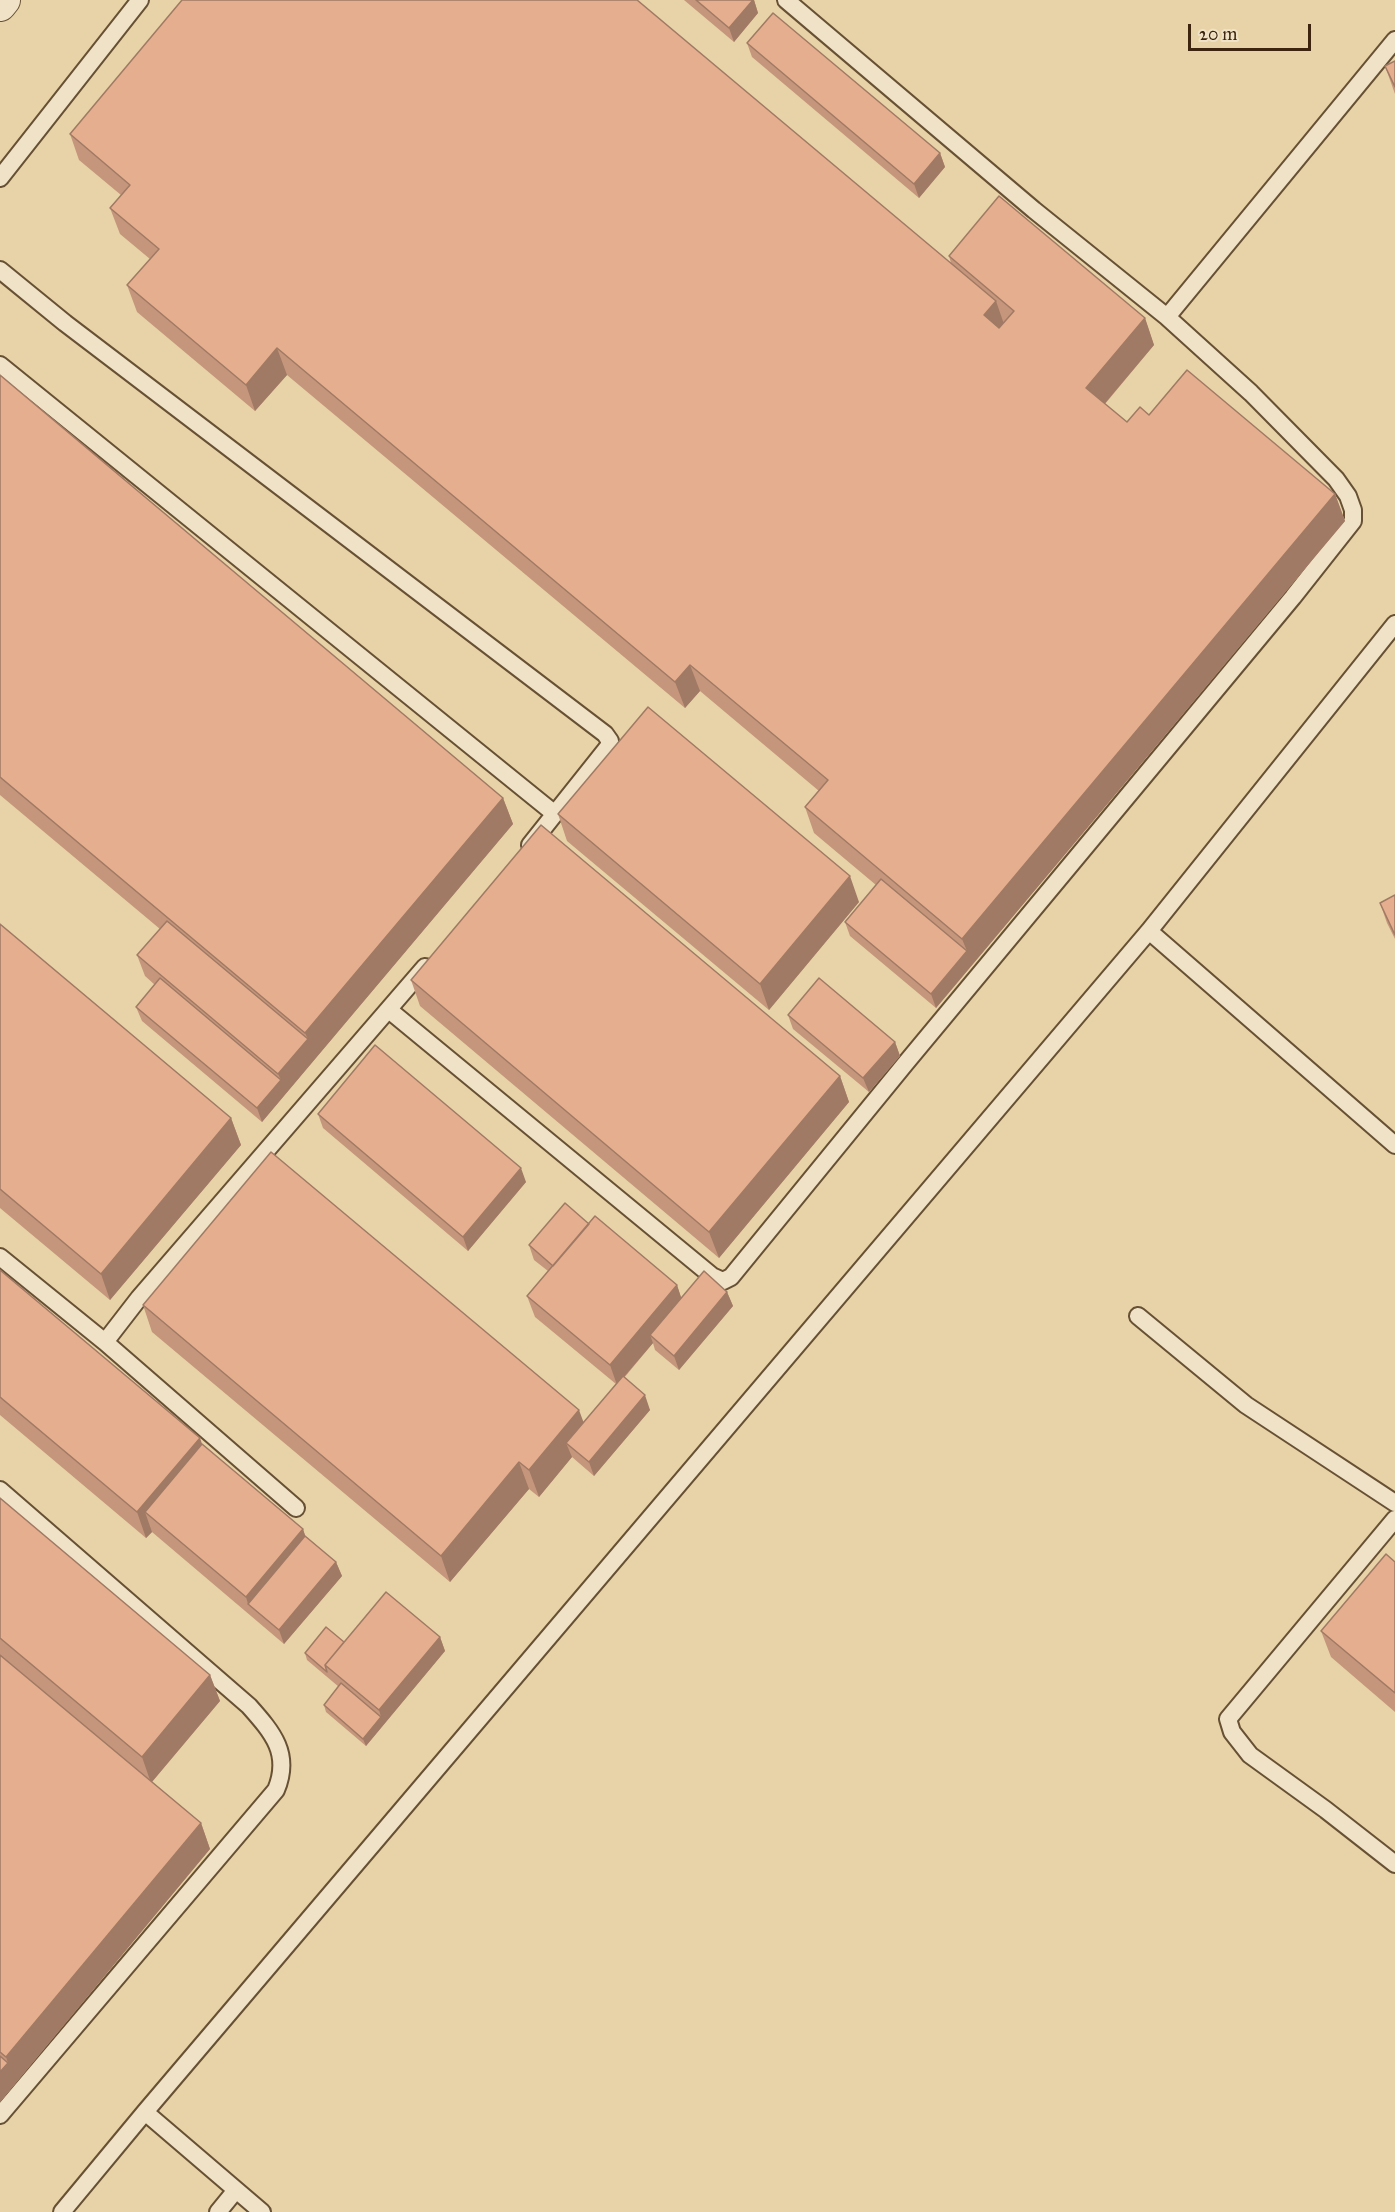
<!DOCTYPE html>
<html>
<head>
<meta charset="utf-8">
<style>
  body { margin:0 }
  #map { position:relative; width:1395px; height:2212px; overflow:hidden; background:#e7d3a7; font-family:"IM FELL Great Primer",serif }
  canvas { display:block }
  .scale { position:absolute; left:1188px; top:24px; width:123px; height:27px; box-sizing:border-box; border:3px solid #3c240e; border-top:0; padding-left:8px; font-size:18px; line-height:21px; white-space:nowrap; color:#3c240e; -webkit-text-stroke:4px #efe2c6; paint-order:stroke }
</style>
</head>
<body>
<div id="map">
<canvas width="1395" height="2212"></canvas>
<div class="scale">20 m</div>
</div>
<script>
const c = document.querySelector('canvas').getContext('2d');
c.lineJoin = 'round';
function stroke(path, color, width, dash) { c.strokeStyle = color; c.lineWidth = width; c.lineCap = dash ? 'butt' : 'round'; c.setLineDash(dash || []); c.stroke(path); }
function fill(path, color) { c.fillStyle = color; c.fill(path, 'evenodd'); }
const lane = new Path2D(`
  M0 178 140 0
  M0 270 65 323 605 734 610 741 608 747 530 845
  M1167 317 1395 40
  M0 365 555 814
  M1149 931 1395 1145
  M389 1010 712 1276 723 1281 731 1277 905 1064 1293 597 1353 521V510L1348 496 1336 479 1251 393 1167 317 1034 210 786 0
  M0 1257 105 1342
  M1138 1316 1246 1405 1395 1503
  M0 1490 249 1706C273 1733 291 1754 276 1790L0 2115
  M296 1508 105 1342 139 1298 425 967
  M1395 1519 1228 1719 1232 1732 1250 1755 1326 1810 1395 1864
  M145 2112 262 2212
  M62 2212 145 2112 1149 931 1395 624
  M218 2212 236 2190`);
const street = new Path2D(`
  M0 5 4 0`);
const wall = new Path2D(`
  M684 0H754L758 13 734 42Z
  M747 43 940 153 945 167 919 198 752 57Z
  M1395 61V94L1385 66Z
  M70 134 951 263 949 256 1145 318 1154 345 1105 404 1127 422 1149 415 1335 494 1345 521 936 1008 850 936 845 922 876 885 814 833 805 807 819 791 700 691 685 708 287 375 255 411 137 312 127 285 150 259 120 234 110 208 121 195 79 160Z
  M0 375 503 798 513 824 262 1122 142 1021 136 1007 155 985 145 976 137 955 160 929 0 795Z
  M558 814 859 902 769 1010 567 841Z
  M1395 895V939L1387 923 1380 903Z
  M0 924 231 1118 241 1145 110 1300 0 1208Z
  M411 980 840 1076 849 1102 719 1258 420 1006Z
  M788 1015 895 1042 900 1056 869 1092 793 1029Z
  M318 1114 526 1182 468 1251 323 1128Z
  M589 1224 677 1285 681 1298 727 1292 733 1306 679 1370 655 1350 653 1343 624 1378 650 1410 594 1476 572 1457 539 1497 529 1489 450 1582 152 1332 143 1305 584 1423 616 1384 535 1317 527 1296 548 1271 534 1260 529 1245Z
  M0 1270 202 1444 303 1529 305 1536 336 1562 342 1576 284 1644 152 1532 146 1538 0 1415Z
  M0 1498 210 1675 220 1701 152 1782 201 1823 210 1849 0 2102Z
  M1395 1562V1712L1331 1657 1321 1631Z
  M440 1637 445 1651 366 1746 326 1712 324 1705 339 1687 307 1660 305 1653 344 1642Z`);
const shadedWall = new Path2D(`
  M753 0H754L758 13 734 42 729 28Z
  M940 153 945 167 919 198 914 184Z
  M996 301 1005 327 994 341 984 315Z
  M1145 318 1154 345 1096 414 1086 388Z
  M277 348 287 375 255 411 246 385Z
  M1335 494 1345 521 936 1008 931 994 967 951 962 939Z
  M690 665 700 691 685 708 675 682Z
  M503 798 513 824 262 1122 257 1108 281 1080 278 1074 308 1039 305 1033Z
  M850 876 859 902 769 1010 760 984Z
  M895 1042 900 1056 869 1092 863 1078Z
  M840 1076 849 1102 719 1258 709 1232Z
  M231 1118 241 1145 110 1300 101 1274Z
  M521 1168 526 1182 468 1251 463 1237Z
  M677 1285 684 1306 650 1335 653 1343 617 1385 610 1365Z
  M727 1292 733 1306 679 1370 674 1356Z
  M645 1395 650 1410 594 1476 589 1462Z
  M579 1410 589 1437 566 1443 572 1457 539 1497 529 1470Z
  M200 1438 209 1464 145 1512 152 1532 146 1538 137 1512Z
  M519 1462 529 1489 450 1582 441 1556Z
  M303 1529 310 1550 248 1604 246 1597Z
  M336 1562 342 1576 284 1644 279 1630Z
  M440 1637 445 1651 366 1746 363 1739 381 1717 379 1710Z
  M210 1675 220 1701 151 1783 142 1757Z
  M201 1823 210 1849 0 2102V2072L8 2063 6 2057Z`);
const building = new Path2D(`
  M182 0H637L996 301 984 315 999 328 1014 311 949 256 999 196 1145 318 1086 388 1127 422 1140 407 1149 415 1187 370 1335 494 962 939 805 807 828 780 690 665 675 682 277 348 246 385 127 285 159 249 110 208 130 185 70 134Z
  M696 0H753L729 28Z
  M773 13 940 153 914 184 747 43Z
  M1395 61V87L1385 66Z
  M0 375 503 798 305 1033 0 777Z
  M648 707 850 876 760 984 558 814Z
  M541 825 840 1076 709 1232 411 980Z
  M881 879 967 951 931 994 845 922Z
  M1395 895V935L1380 903Z
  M167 921 308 1039 278 1074 137 955Z
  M0 924 231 1118 101 1274 0 1189Z
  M160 978 281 1080 257 1108 136 1007Z
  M819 978 895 1042 863 1078 788 1015Z
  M375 1045 521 1168 463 1237 318 1114Z
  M271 1152 579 1410 529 1470 519 1462 441 1556 143 1305Z
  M565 1203 589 1224 553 1266 529 1245Z
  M595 1216 677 1285 610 1365 527 1296Z
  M0 1270 200 1438 137 1512 0 1397Z
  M704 1271 727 1292 674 1356 650 1335Z
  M623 1376 645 1395 589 1462 566 1443Z
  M202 1444 303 1529 246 1597 145 1512Z
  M0 1498 210 1675 142 1757 0 1638Z
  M305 1536 336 1562 279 1630 248 1604Z
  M1386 1554 1395 1562V1693L1321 1631Z
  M386 1592 440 1637 379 1710 325 1665Z
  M326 1627 344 1642 325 1665 327 1672 305 1653Z
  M0 1655 201 1823 6 2057 0 2052Z
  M341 1683 381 1717 363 1739 324 1705Z
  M0 2056 8 2063 0 2072Z`);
stroke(lane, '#675034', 20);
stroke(street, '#675034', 34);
stroke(lane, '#efe2c6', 16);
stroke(street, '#efe2c6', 32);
fill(wall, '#c5967b');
fill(shadedWall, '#a07a64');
fill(building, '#e5ae8f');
stroke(building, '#a07a64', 1.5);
</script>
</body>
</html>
